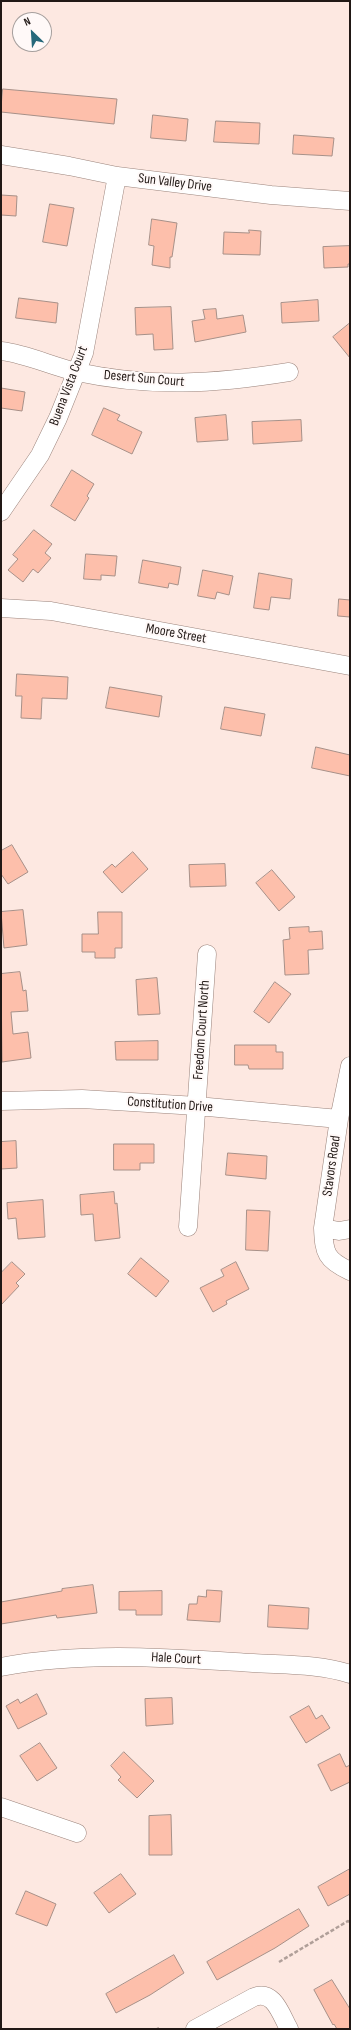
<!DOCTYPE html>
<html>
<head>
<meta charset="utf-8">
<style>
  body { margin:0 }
  #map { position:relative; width:351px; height:2030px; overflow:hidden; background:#fde8e1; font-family:"Sofia Sans Condensed",sans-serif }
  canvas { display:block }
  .frame { position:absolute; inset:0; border:2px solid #211815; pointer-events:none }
  .north { position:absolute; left:12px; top:12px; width:40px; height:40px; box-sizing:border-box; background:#fff9f8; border:1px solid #a69f9d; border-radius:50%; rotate:335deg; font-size:11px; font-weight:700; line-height:16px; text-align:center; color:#211815 }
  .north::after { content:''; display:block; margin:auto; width:14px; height:18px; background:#26697b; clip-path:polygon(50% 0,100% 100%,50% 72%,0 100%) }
</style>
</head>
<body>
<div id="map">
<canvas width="351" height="2030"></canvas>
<div class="frame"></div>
<div class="north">N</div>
</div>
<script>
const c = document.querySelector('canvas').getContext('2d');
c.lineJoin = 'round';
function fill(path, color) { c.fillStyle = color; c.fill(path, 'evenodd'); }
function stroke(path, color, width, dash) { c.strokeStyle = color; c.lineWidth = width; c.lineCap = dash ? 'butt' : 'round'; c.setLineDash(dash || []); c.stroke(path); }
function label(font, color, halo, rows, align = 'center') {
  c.font = font + ' "Sofia Sans Condensed",sans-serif'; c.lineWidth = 4; c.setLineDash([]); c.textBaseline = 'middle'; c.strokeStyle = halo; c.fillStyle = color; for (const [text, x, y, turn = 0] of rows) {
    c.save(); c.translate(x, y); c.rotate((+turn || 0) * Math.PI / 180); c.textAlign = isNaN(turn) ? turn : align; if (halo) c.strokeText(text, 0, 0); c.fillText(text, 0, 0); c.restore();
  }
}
const building = new Path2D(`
  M3 89 117 99 114 124 1 112Z
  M153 115 188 119 186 141 151 138Z
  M216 121 260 123 259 144 214 142Z
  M294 135 334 138 332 156 293 154Z
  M1 195 17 196 16 216 1 215Z
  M50 204 74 208 67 246 43 242Z
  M152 219 177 223 172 257H170V268L152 265 154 246 149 245Z
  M249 230 261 231 260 255 223 254 224 232 249 233Z
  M350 246V264H348V267L324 268 323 247Z
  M19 298 58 303 56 323 16 318Z
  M318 300 319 321 282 323 281 303Z
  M171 307 173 349 154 350 153 334 136 335 135 308Z
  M216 309 217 319 243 315 246 332 195 342 192 321 205 319 203 310Z
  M350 323V358L333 337Z
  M1 388 25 392 22 411 1 408Z
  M104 408 120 415 117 420 142 432 132 454 92 435Z
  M226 415 228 440 197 442 195 418Z
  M301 420 302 441 253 444 252 422Z
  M72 470 94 484 87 496 89 498 75 521 51 506Z
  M34 530 52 544 45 553 51 558 38 573 33 569 23 582 8 570 18 559 13 555Z
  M86 554 117 556 115 576 101 575V580L84 579Z
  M143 560 181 567 178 585 169 583 168 588 139 583Z
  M203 570 233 576 229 595 217 592 215 599 198 596Z
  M259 573 292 579 290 599 271 597 269 610 254 608Z
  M339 599 350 600V617L338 616Z
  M17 674 68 677 67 699 42 698 41 719 21 718 22 696H16Z
  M110 687 162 696 159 717 106 708Z
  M225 707 265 714 261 736 221 729Z
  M316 747 350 755V776L312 768Z
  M12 845 28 872 8 884 1 874V851Z
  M133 852 148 869 122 893 103 872 112 864 115 867Z
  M225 864 226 886 190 887 189 865Z
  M272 870 295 897 279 911 256 883Z
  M23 910 27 945 4 948 1 912Z
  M98 912H122V948H115V958H95V952H82V934H98Z
  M309 927V932L322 931 323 949 308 950 309 974 285 975 283 940 290 939 289 928Z
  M20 972 23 991 26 990 28 1011 11 1012 13 1034 28 1032 31 1058 2 1062 1 974Z
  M157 978 160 1014 138 1015 136 980Z
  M275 982 291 994 269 1023 254 1012Z
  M158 1041V1060H116L115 1042Z
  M235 1045H276V1052H283V1069H249L248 1065H235Z
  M16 1141 17 1168 1 1169V1142Z
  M114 1144H154V1163H140V1170H114Z
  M228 1153 267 1156 266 1179 226 1175Z
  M114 1192 115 1204 117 1203 120 1238 95 1241 93 1214 81 1215 80 1195Z
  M43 1200 45 1237 18 1239 16 1218 8 1219 7 1203Z
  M247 1210 270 1211 268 1251 246 1250Z
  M141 1258 169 1281 156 1297 128 1274Z
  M12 1262 25 1274 16 1283 19 1286 1 1305V1273Z
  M236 1262 249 1289 226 1301 227 1304 213 1312 200 1288 224 1276 221 1270Z
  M93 1585 97 1613 57 1618 56 1615 1 1624V1602L62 1591V1589Z
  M207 1590 222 1591 220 1622 187 1620 189 1604H197L198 1596 206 1597Z
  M162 1591V1615H136V1610H119V1592Z
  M269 1605 309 1608 308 1629 268 1627Z
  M37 1694 47 1714 18 1729 6 1706 18 1699 20 1703Z
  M172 1698 173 1724 146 1726 145 1699Z
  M309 1706 316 1719 322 1715 330 1728 306 1743 290 1717Z
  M40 1743 57 1768 37 1781 20 1756Z
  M124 1752 154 1781 137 1798 118 1780 121 1777 111 1766Z
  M340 1754 346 1767 350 1765V1782L331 1791 318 1765Z
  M171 1815 172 1855H149V1816Z
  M350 1869V1894L328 1906 318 1887Z
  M121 1874 136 1894 109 1913 94 1893Z
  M26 1891 56 1904 47 1926 16 1914Z
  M299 1909 309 1926 275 1948 217 1980 207 1962Z
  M174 1955 184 1973 150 1995 116 2013 106 1994Z
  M332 1980 350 2009V2029H337L334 2024 333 2025 314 1990Z`);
const path = new Path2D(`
  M279 1962 348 1921 350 1922
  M157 2029 159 2028`);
const minor = new Path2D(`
  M1 155 69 166 117 176 271 195 350 201
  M1 351C27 354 51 366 77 372 152 388 214 384 289 372
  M1 512 40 455 58 418 84 353 117 176
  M1 608 51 611 350 666
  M350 1066 339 1119 323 1228C324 1253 326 1260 350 1271
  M1 1101 82 1099 197 1106 339 1119
  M188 1227 207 954
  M323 1228 339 1231 350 1229
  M1 1667C84 1651 170 1658 253 1663 285 1665 320 1664 350 1674
  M1 1807 77 1833
  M195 2029 254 1997C274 1989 281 2015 289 2029`);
const streetNames = [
  ["Sun Valley Drive",175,183,7],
  ["Desert Sun Court",144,379,5],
  ["Buena Vista Court",69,386,-69],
  ["Moore Street",176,634,10],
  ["Freedom Court North",202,1030,-86],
  ["Constitution Drive",170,1105,4],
  ["Stavors Road",332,1166,-82],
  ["Hale Court",176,1659,3]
];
fill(building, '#fdbfab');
stroke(building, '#a79088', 1);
stroke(minor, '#9b847c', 19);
stroke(path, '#b09f99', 2.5, [4, 2]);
stroke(minor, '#fff', 18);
label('14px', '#211815', '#fff9f8', streetNames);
</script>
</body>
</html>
